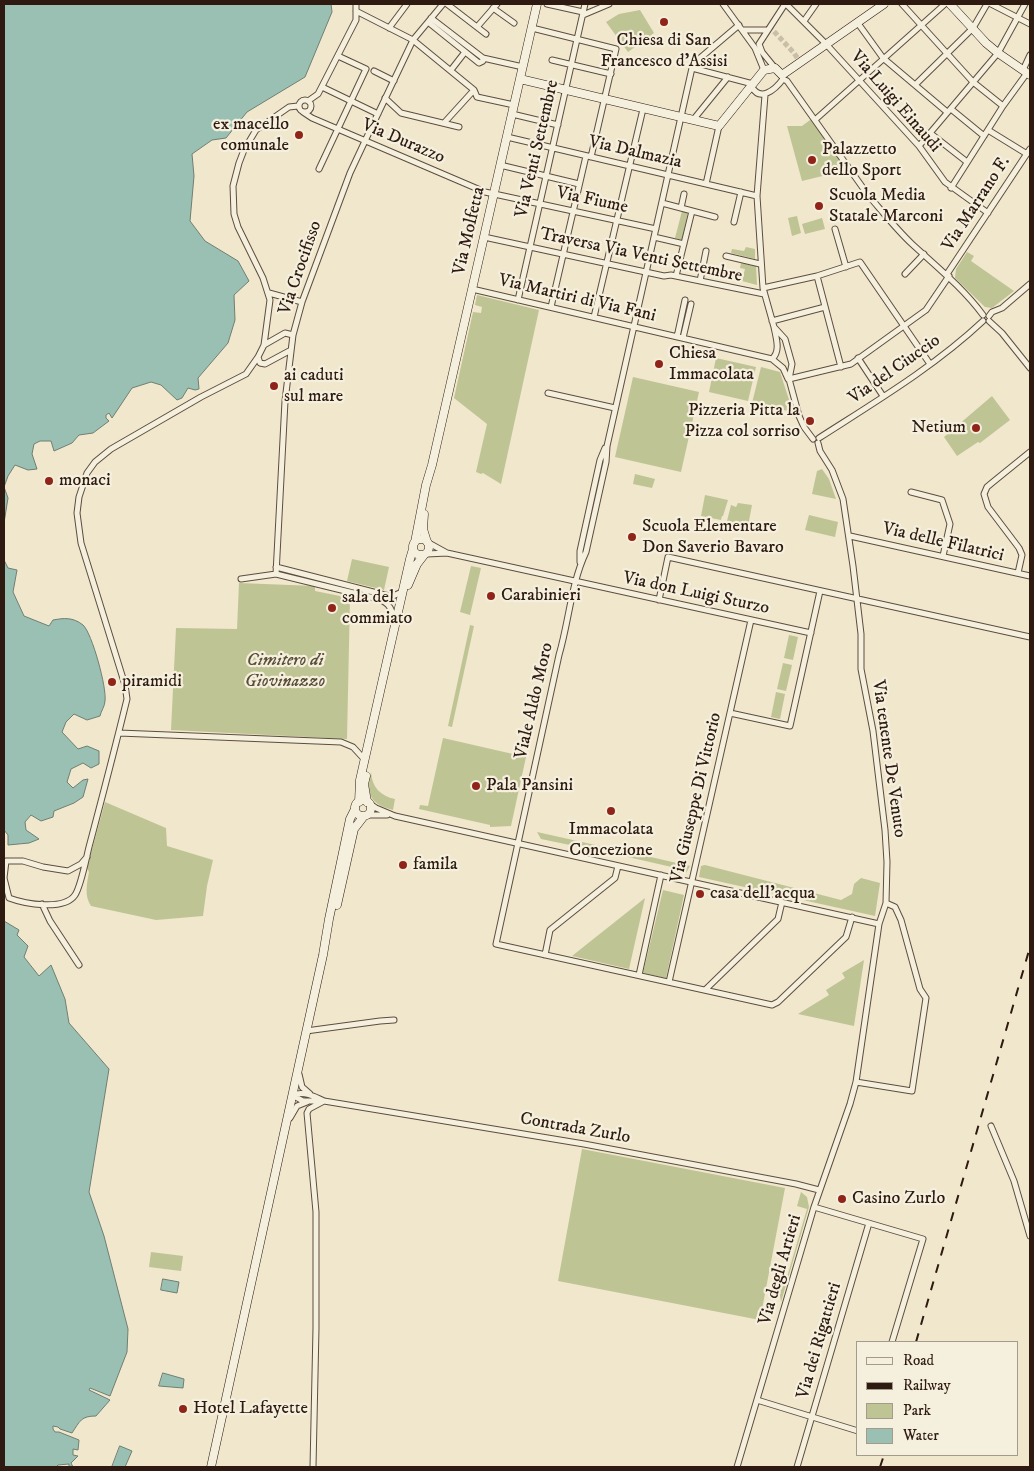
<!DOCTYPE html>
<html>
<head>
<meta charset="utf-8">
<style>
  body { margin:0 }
  #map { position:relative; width:1034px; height:1471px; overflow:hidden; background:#f0e7cc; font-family:"IM FELL DW Pica",serif }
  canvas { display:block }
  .frame { position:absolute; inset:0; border:5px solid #2e1a10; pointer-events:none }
  .legend { position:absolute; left:856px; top:1341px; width:162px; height:115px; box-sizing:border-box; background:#f5efde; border:1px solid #a59a8c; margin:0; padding:6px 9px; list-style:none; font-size:15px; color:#2e1a10 }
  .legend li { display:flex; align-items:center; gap:10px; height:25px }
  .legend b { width:25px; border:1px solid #a59a8c }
</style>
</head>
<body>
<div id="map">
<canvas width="1034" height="1471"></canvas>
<div class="frame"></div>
<ul class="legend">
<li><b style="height:6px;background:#f5efde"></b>Road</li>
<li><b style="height:6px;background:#2e1a10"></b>Railway</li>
<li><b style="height:14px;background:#bfc494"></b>Park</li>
<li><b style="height:14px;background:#9ac0b4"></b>Water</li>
</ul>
</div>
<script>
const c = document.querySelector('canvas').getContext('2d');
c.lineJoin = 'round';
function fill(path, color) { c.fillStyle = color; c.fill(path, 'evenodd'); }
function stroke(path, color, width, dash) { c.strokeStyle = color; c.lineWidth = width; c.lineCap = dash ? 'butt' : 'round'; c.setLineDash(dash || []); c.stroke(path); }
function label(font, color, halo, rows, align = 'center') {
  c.font = font + ' "IM FELL DW Pica",serif'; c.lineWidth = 4.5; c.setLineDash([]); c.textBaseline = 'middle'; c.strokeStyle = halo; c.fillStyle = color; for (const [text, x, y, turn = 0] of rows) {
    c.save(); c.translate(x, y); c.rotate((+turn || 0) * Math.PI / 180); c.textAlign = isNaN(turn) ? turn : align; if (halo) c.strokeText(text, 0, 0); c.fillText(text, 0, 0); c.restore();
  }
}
const green = new Path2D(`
  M640 10 654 33 628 52 606 22 619 14Z
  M810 120 814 121 847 170 802 181 787 126H802Z
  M682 211 688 212 682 240 675 238Z
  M797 216 801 233 792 236 788 218Z
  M822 218 825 229 805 234 802 224Z
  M746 247 755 249V259L731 253 732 249 744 251Z
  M967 252 974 256 971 261 1014 291 992 308 985 307 955 278 956 269Z
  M741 263 756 266 757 285 742 281 745 269 740 268Z
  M477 295 539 310 501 484 483 473 481 474 476 472 487 424 454 398 473 312 481 313 482 307 475 305Z
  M716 358 756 367 748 401 709 392Z
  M761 367 780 372 793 412 752 403Z
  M633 377 699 392 681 472 615 457Z
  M992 396 1010 420 980 443 978 442 957 456 944 437Z
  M822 469 829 479 836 499 812 494 817 471Z
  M635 474 655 479 652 488 633 484Z
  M705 495 728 500 723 516H722L721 520 701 516Z
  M738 503 752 505 748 526 727 521 731 505 736 507Z
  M809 515 838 522 835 537 805 530Z
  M352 559 389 567 384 590 347 581Z
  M471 566 481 568 470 615 460 612Z
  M239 583 315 586V591L350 598 347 739 171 730 176 628 237 629Z
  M470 625 474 626 452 727 448 726Z
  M789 635 798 637 793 660 784 658Z
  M783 663 792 665 786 691 777 689Z
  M776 692 785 694 780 719 771 717Z
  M443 738 526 757 511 826 490 827V825L419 809 420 805 428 806Z
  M371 772C372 788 381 796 395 799L393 810C370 804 366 794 371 772Z
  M105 802 166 828 167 846 213 860 207 886 203 916 156 920 91 906C84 896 87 883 89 872L87 868Z
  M537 832 600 846 599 851 541 839Z
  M607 847 690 866 686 873H675L676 868 606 852Z
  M705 865 841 900 852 894 854 884 861 878 880 883 875 916 699 877 701 866Z
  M663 890 684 895 666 978 643 973Z
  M645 898 629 969 572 956Z
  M864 960 854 1026 798 1014 829 995 826 990 845 978 842 973Z
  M582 1149 785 1188 760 1320 558 1281Z
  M801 1192 807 1197 809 1207 781 1302 777 1277H780V1283L785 1284 807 1209 797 1206Z
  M151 1252 183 1256 181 1271 149 1267Z`);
const water = new Path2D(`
  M4 4H331L332 12 305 77 247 112 226 138 212 140 192 154 194 176 190 221 205 241 238 261 249 281 234 295 235 320 228 343 198 378 199 389 195 390 188 388 182 398 177 400 161 385 151 382 132 388 112 418 109 413 106 415V418L109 421 93 433 79 435 72 443 54 451 51 441H40L34 444 32 454 37 469 28 470 15 465 8 476 4 487 8 498 4 523Z
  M4 560 8 568 17 570 13 592 24 616 49 626 53 620C64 618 73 617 83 625 92 633 107 688 105 701 105 706 101 711 100 716L87 720 74 714 66 722 62 732 78 749 87 746 99 751V764L91 768 83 763 71 769 67 782 73 788 83 780 88 779 83 797 74 803 54 811 53 817 41 821 31 815 25 822 26 830 39 839 29 843 8 845V835L4 830Z
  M4 921 19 930 17 935 28 946 24 957 39 976 51 965 65 999 69 1023 109 1069 89 1192 104 1236 128 1329 127 1352 110 1396 90 1388 89 1390 110 1400 96 1416C81 1416 80 1421 72 1433L60 1429 58 1427 53 1426V1429L55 1432H59L79 1440 78 1450 73 1449V1455L78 1456 71 1463 73 1467H69V1464L58 1465 56 1467H4Z
  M163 1279 179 1282 177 1293 161 1290Z
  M163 1373 184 1379 183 1388 159 1386Z
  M120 1446 132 1451 125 1467H112Z`);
const streetTunnel = new Path2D(`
  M769 26 794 53 800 62`);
const street = new Path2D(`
  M447 4 486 34
  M547 4 583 12
  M723 4 755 48 764 70
  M786 4 826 44 919 146 945 182 988 213
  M902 4 973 82 1003 106
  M991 4 1030 24
  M493 8 514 23
  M356 11 413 40 474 90 477 97 514 105
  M583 15 609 4
  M431 18 483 58 523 67
  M804 21 816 4
  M428 22 479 63 483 61V58
  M857 22 883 58 947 112
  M739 25 699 59 692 68 607 446 606 462 586 552C571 584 569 621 559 655L496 944 772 1005 778 1002 846 937 852 917
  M477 27 497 4
  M389 28 407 4
  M532 28 616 49 591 157
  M743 30H766
  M552 60 611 74
  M692 68 753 84
  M775 68 762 52 759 44 785 4
  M451 70 465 52
  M1023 70 1030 55
  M374 71 394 81
  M783 79 787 81 868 195C882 211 896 229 912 244 937 267 963 288 983 315
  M915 85 973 28 987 4
  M322 87 378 114
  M752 87C760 102 775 90 783 79L782 76
  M765 95 757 196 763 288 774 327 785 339 792 364 789 379 799 416 804 427 813 439
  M385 98 401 113 459 127
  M299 106a6 6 0 1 1 12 0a6 6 0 1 1-12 0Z
  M308 101 318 94 356 20V4
  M951 109 984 136
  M303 112 312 118 485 192 656 229
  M512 114 558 125
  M816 119 945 4
  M693 120 728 77
  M444 123 474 90
  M988 130 1027 154
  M930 133 967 162
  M507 137 757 196
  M919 146 998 53 1025 4
  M500 165 579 184
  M319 169 366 69 338 56
  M706 184 719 126
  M951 188 1003 106 1027 73
  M662 203 715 217
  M681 208 684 194
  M734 222 741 192
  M835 229 846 267
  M484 237 664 276 671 275 764 294
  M654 237 684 244
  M726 256 760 264
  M905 274 924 254
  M947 274 1030 149
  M676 276 692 211
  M817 276 841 367
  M700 281 706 251
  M763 288 817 276 860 262 930 364
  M472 289 772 359 783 368 788 379
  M269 293 302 302
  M518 300 585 4
  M551 307 586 156
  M989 316 992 312 1002 308 1030 284
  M594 317 643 109
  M772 321 825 307
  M989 321 1002 333 1030 368
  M677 337 685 300
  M683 338 691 304
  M264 345 285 333 293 335
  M258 357 260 363 265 364 291 350
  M858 358 883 396
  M772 359C781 351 776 338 774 327
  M789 379 851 364 926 310 949 276
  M548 393 615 408
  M819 438C875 402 934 367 983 321
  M911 492 942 500 950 524 943 556
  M850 536 1030 576
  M427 542 447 553
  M427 554 447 553 811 633
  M580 562V551L600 460 605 448
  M276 567 385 595 393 596 402 592
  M1018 573 1022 555 1019 548 988 507 984 494 987 487 993 482 1030 452
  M276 574 285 401 293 335 302 302 350 173 365 141 413 40 443 4
  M241 579 276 574 378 599C390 603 392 610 395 621
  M659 600 668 557 1030 637
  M730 713 790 726 820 591
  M119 733 341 742 353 747 365 760
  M369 803 376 808 395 816 879 924
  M366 815H387
  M87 857 81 864 68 871 43 867 23 861H6L4 878 9 898C25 904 64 911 75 895 81 886 86 859 89 847 102 798 115 748 127 699L125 685 81 543 77 513 79 497 87 473 95 462 111 449 201 397 246 374 258 357 264 345 270 300 263 278 238 227 234 214 233 186 239 163 244 150 256 130 289 107 298 106
  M42 904 50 921 79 965
  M545 955 550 930 615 878 618 866
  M639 975 661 875
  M669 982 751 620
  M705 990 778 919 782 902
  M306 1031 380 1021 394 1020
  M299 1074 302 1087 310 1094
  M856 1082 912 1091 926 998 920 989 901 920 895 907 886 903
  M292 1095C304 1091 314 1096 324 1101L584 1144 796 1184 819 1190
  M292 1095 303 1101H319
  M290 1118 297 1106 307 1102
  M991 1126 1014 1181 1030 1236
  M814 1207 923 1239 892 1342
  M757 1400 858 1431
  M313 1467 316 1328V1212L307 1113 309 1109 324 1101
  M737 1467 814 1207 850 1104 856 1082 879 924 886 903 887 862 885 830 873 731 861 669V634L853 566 843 499 832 470 820 451 818 443
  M797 1467 869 1223`);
const secondary = new Path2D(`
  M950 4 986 43 998 53 1030 75
  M520 79 719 126 764 70 775 68 782 75 884 4
  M424 514 423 529 427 542
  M413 547a8 8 0 1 1 16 0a8 8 0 1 1-16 0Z
  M415 542 426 485 432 465 537 4
  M408 585 417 564 424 555
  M366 776 364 784 367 802
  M355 808a8 8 0 1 1 16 0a8 8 0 1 1-16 0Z
  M359 802 360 780 410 559 413 549
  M337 905 354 829 364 816
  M211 1467 323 955 329 919 350 819 355 809`);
const rail = new Path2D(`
  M916 1342 1030 947
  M880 1467 884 1455`);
const markers = [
  [664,22,5,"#8f2418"],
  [299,135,5,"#8f2418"],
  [812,160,5,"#8f2418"],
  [819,206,5,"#8f2418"],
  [659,364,5,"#8f2418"],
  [274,386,5,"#8f2418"],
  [810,421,5,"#8f2418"],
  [976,428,5,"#8f2418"],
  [49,481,5,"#8f2418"],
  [632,537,5,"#8f2418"],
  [491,596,5,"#8f2418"],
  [332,608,5,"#8f2418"],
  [112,682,5,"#8f2418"],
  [476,786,5,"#8f2418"],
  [611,811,5,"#8f2418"],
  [403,865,5,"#8f2418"],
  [700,894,5,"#8f2418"],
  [842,1199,5,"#8f2418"],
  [183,1409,5,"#8f2418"]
];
const poiNames = [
  ["Chiesa di San",664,41,"center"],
  ["Francesco d'Assisi",664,62,"center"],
  ["ex macello",289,125,"right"],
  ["comunale",289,146,"right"],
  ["Palazzetto",822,150],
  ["dello Sport",822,171],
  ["Scuola Media",829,196],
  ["Statale Marconi",829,217],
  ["Chiesa",669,354],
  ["Immacolata",669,375],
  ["ai caduti",284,376],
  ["sul mare",284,397],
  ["Pizzeria Pitta la",800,411,"right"],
  ["Pizza col sorriso",800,432,"right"],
  ["Netium",966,428,"right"],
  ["monaci",59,481],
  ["Scuola Elementare",642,527],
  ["Don Saverio Bavaro",642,548],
  ["Carabinieri",501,596],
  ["sala del",342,598],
  ["commiato",342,619],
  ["piramidi",122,682],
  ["Pala Pansini",486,786],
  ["Immacolata",611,830,"center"],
  ["Concezione",611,851,"center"],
  ["famila",413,865],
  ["casa dell'acqua",710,894],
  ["Casino Zurlo",852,1199],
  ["Hotel Lafayette",193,1409]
];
const streetNames = [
  ["Via Luigi Einaudi",895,102,49],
  ["Via Durazzo",403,142,23],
  ["Via Venti Settembre",538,149,-77],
  ["Via Dalmazia",635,153,13],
  ["Via Fiume",592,201,12],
  ["Via Marrano F.",977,204,-57],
  ["Via Molfetta",470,231,-77],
  ["Traversa Via Venti Settembre",641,256,12],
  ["Via Crocifisso",301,268,-71],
  ["Via Martiri di Via Fani",577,299,13],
  ["Via del Ciuccio",895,370,-35],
  ["Via delle Filatrici",943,543,13],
  ["Via don Luigi Sturzo",696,594,12],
  ["Viale Aldo Moro",535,701,-77],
  ["Via tenente De Venuto",888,759,82],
  ["Via Giuseppe Di Vittorio",697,798,-77],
  ["Contrada Zurlo",575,1129,10],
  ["Via degli Artieri",781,1270,-74],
  ["Via dei Rigattieri",820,1341,-74]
];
const parkNames = [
  ["Cimitero di",285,661],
  ["Giovinazzo",285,682]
];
fill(green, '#bfc494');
fill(water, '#9ac0b4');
stroke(water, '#6f7e72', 1);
stroke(streetTunnel, '#c9bea6', 5, [5, 2.5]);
stroke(street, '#5e4d3f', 7);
stroke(secondary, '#2e1a10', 9);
stroke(street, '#f5efde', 5);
stroke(secondary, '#f5efde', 8);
stroke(rail, '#2e1a10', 2, [9, 9]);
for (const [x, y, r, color] of markers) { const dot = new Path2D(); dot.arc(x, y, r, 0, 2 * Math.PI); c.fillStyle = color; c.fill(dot); stroke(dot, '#f5efde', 2); }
label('18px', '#2e1a10', '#f5efde', poiNames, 'left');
label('18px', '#2e1a10', '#f5efde', streetNames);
label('italic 18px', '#5a4d38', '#f5efde', parkNames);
</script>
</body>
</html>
